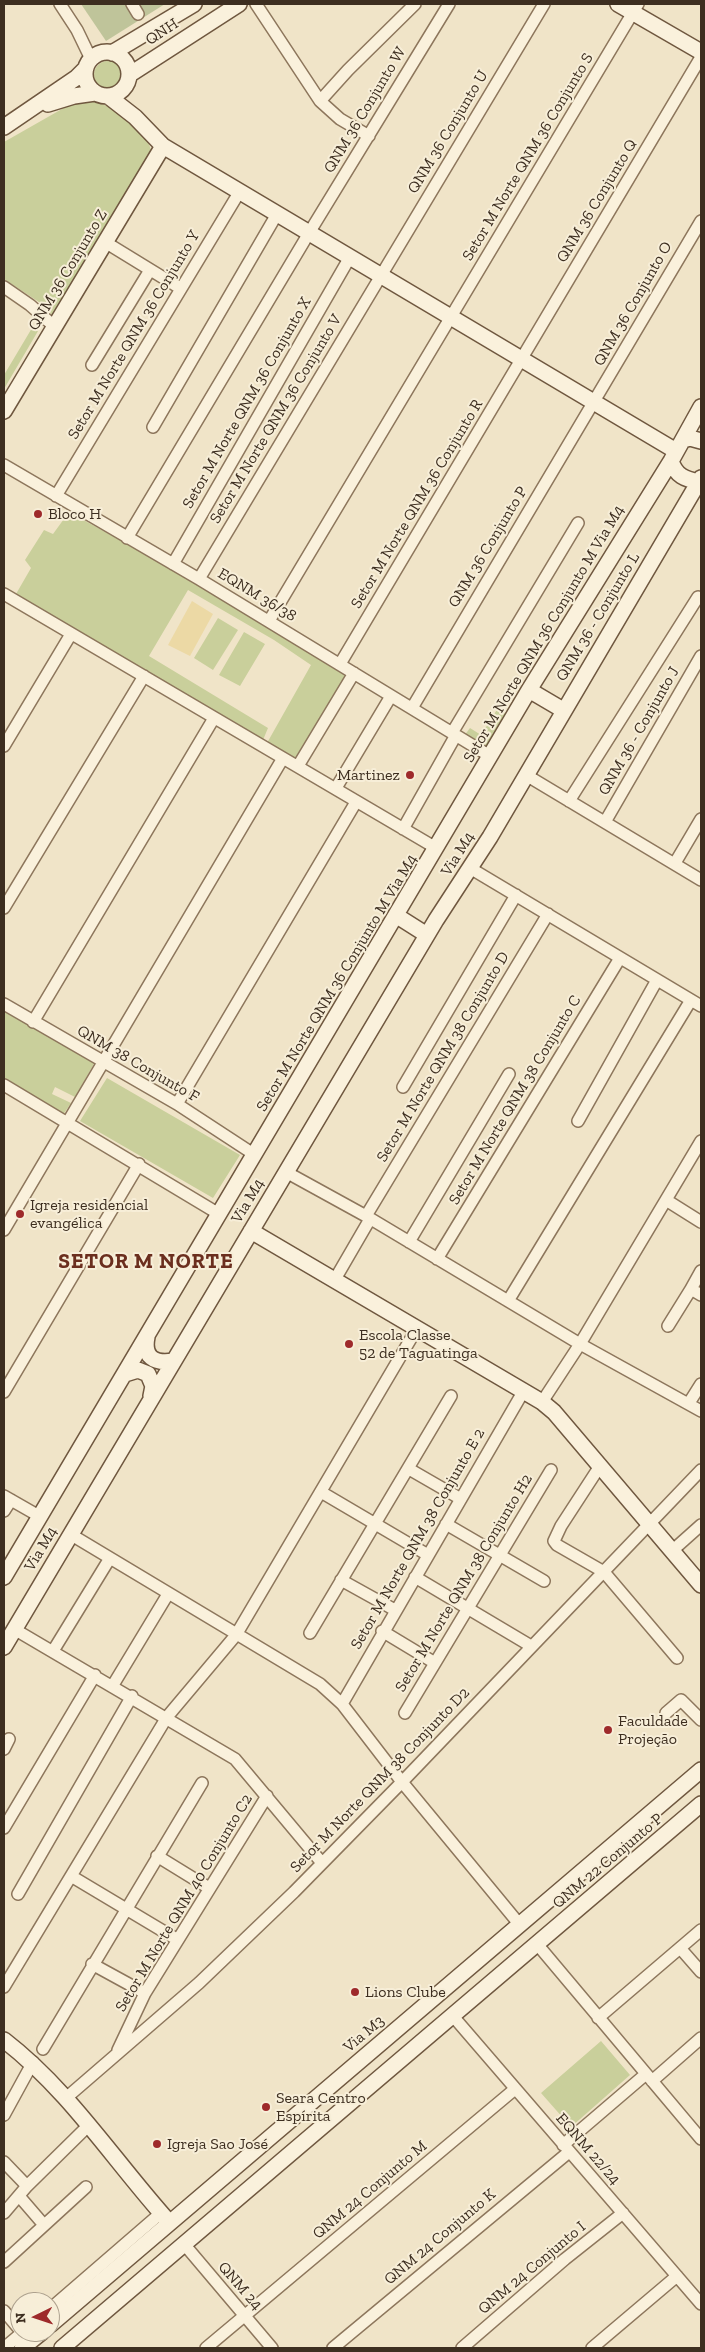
<!DOCTYPE html>
<html>
<head>
<meta charset="utf-8">
<style>
  body { margin:0 }
  #map { position:relative; width:705px; height:2352px; overflow:hidden; background:#f0e4c8; font-family:"Zilla Slab",serif }
  canvas { display:block }
  .frame { position:absolute; inset:0; border:5px solid #3d2e20; pointer-events:none }
  .north { position:absolute; left:10px; top:2292px; width:50px; height:50px; box-sizing:border-box; background:#f7eed8; border:1px solid #ada18e; border-radius:50%; rotate:266deg; font-size:14px; font-weight:700; line-height:20px; text-align:center; color:#3d2e20 }
  .north::after { content:''; display:block; margin:auto; width:18px; height:22px; background:#9e2a2b; clip-path:polygon(50% 0,100% 100%,50% 72%,0 100%) }
</style>
</head>
<body>
<div id="map">
<canvas width="705" height="2352"></canvas>
<div class="frame"></div>
<div class="north">N</div>
</div>
<script>
const c = document.querySelector('canvas').getContext('2d');
c.lineJoin = 'round';
function fill(path, color) { c.fillStyle = color; c.fill(path, 'evenodd'); }
function stroke(path, color, width, dash) { c.strokeStyle = color; c.lineWidth = width; c.lineCap = dash ? 'butt' : 'round'; c.setLineDash(dash || []); c.stroke(path); }
function label(font, color, halo, rows, align = 'center') {
  c.font = font + ' "Zilla Slab",serif'; c.lineWidth = 4; c.setLineDash([]); c.textBaseline = 'middle'; c.strokeStyle = halo; c.fillStyle = color; for (const [text, x, y, turn = 0] of rows) {
    c.save(); c.translate(x, y); c.rotate((+turn || 0) * Math.PI / 180); c.textAlign = isNaN(turn) ? turn : align; if (halo) c.strokeText(text, 0, 0); c.fillText(text, 0, 0); c.restore();
  }
}
const green = new Path2D(`
  M94 75a14 14 0 1 1 28 0a14 14 0 1 1-28 0Z
  M88 101C110 102 146 127 151 150L52 316 48 308 4 279V142L69 105Z
  M32 328 38 331 4 389V375Z
  M69 512 167 566 347 673 295 760 267 743 311 665 274 640 188 590 149 656 268 728 263 740 16 594 31 568 25 560 44 530 53 534Z
  M218 618 238 630 213 670 194 658Z
  M244 632 265 644 240 686 219 675Z
  M498 708 507 715 486 748 464 736 470 728 481 735Z
  M4 1008 95 1062 75 1097 55 1087 52 1094 71 1103 63 1115 4 1079Z
  M107 1078 240 1155 213 1198 80 1121Z
  M601 2041 630 2075 571 2127 541 2093Z`);
const sand = new Path2D(`
  M192 601 213 614 190 656 168 645Z`);
const cemetery = new Path2D(`
  M81 4H165L106 41Z`);
const street = new Path2D(`
  M60 4 77 30 91 59
  M132 4 138 14
  M256 4 320 101 340 119 369 136
  M320 101 348 70 415 4
  M105 242 180 288
  M4 287 30 305 55 327
  M92 365 150 270
  M153 427 277 214
  M4 465 199 579 490 756
  M56 496 240 191
  M127 538 309 233 449 4
  M173 564 350 257
  M199 579 544 4
  M4 594 436 848
  M269 621 638 4
  M340 664 701 57
  M412 708 701 221
  M452 733 578 523
  M4 746 71 634
  M298 766 354 673
  M526 775 701 880
  M336 788 391 696
  M569 801 698 597
  M605 822 701 656
  M403 829 456 735
  M675 863 701 819
  M470 868 701 1006
  M4 908 144 676
  M4 1004 177 1104 255 1155
  M33 1022 214 718
  M4 1085 219 1214
  M403 1087 516 895
  M177 1104 356 802
  M578 1121 657 980
  M286 1172 366 1216 580 1344 701 1411
  M666 1200 701 1222
  M366 1216 548 914
  M4 1230 283 758
  M409 1242 509 1074
  M437 1259 620 958
  M334 1281 370 1219
  M691 1289 701 1271
  M508 1301 691 1000
  M668 1326 691 1289 701 1295
  M4 1392 139 1164
  M542 1402 580 1344 701 1141
  M689 1403 701 1384
  M600 1466 561 1526 554 1541 557 1545 604 1572 677 1658
  M409 1469 461 1499
  M321 1492 428 1555
  M4 1496 39 1516
  M4 1511 11 1500
  M446 1524 544 1581
  M70 1534 320 1684 342 1704 402 1782 520 1925
  M673 1550 701 1525
  M415 1577 531 1646
  M341 1580 395 1610
  M14 1629 235 1759 322 1863
  M382 1631 435 1663
  M310 1633 451 1396
  M53 1651 110 1558
  M113 1685 168 1594
  M342 1704 523 1392
  M405 1713 551 1470
  M666 1713 681 1700 701 1720
  M4 1749 9 1739
  M4 1828 95 1675
  M157 1856 209 1888
  M71 1876 178 1940
  M18 1894 132 1696
  M537 1944 701 2139
  M680 1948 701 1972
  M92 1964 145 1993
  M4 1987 167 1717 236 1635 416 1330
  M452 2015 701 2304
  M598 2018 701 1930
  M43 2049 202 1783
  M118 2050 145 1993 267 1796
  M652 2081 701 2038
  M66 2098 199 1983 294 1892 402 1782 701 1470
  M4 2115 33 2062
  M563 2145 646 2074
  M4 2162 27 2186
  M19 2196 44 2225
  M4 2213 27 2186 89 2125
  M184 2244 272 2348
  M4 2262 86 2187
  M50 2309 161 2213
  M4 2311 20 2330
  M4 2348 23 2332
  M206 2348 515 2089
  M333 2348 569 2152
  M462 2348 565 2259 623 2213
  M592 2348 677 2276`);
const secondary = new Path2D(`
  M618 4 701 52
  M85 74a22 22 0 1 1 44 0a22 22 0 1 1-44 0Z
  M112 53 194 4
  M129 75 239 4
  M108 96 135 117 163 146 676 451
  M48 104 74 96 95 93
  M4 127 76 78 86 68
  M4 411 163 146
  M683 440 690 438 701 441
  M671 461C676 476 685 479 699 482
  M529 690 563 710
  M397 916 427 935
  M251 1231 542 1402 554 1412 701 1585
  M147 1337C143 1357 154 1364 173 1361
  M125 1374 138 1370 148 1374 153 1386 151 1396
  M4 1577 529 690 671 461 701 407
  M4 1647 436 920 490 837 701 478
  M4 2040C70 2091 114 2161 169 2222
  M50 2325 701 1770
  M22 2348 42 2332
  M62 2348 701 1804`);
const markers = [
  [38,514,5,"#9e2a2b"],
  [410,775,5,"#9e2a2b"],
  [20,1214,5,"#9e2a2b"],
  [349,1344,5,"#9e2a2b"],
  [608,1730,5,"#9e2a2b"],
  [355,1992,5,"#9e2a2b"],
  [266,2107,5,"#9e2a2b"],
  [157,2144,5,"#9e2a2b"]
];
const streetNames = [
  ["QNH",162,32,-33],
  ["QNM 36 Conjunto W",365,110,-59],
  ["QNM 36 Conjunto U",448,132,-59],
  ["Setor M Norte QNM 36 Conjunto S",528,157,-59],
  ["QNM 36 Conjunto Q",597,201,-59],
  ["QNM 36 Conjunto Z",68,270,-59],
  ["QNM 36 Conjunto O",633,304,-60],
  ["Setor M Norte QNM 36 Conjunto Y",134,335,-59],
  ["Setor M Norte QNM 36 Conjunto X",247,403,-60],
  ["Setor M Norte QNM 36 Conjunto V",276,419,-59],
  ["Setor M Norte QNM 36 Conjunto R",417,504,-59],
  ["QNM 36 Conjunto P",488,547,-59],
  ["EQNM 36/38",257,595,31],
  ["QNM 36 - Conjunto L",598,617,-59],
  ["Setor M Norte QNM 36 Conjunto M Via M4",544,634,-59],
  ["QNM 36 - Conjunto J",639,731,-60],
  ["Via M4",458,854,-58],
  ["Setor M Norte QNM 36 Conjunto M Via M4",337,983,-59],
  ["Setor M Norte QNM 38 Conjunto D",443,1057,-59],
  ["QNM 38 Conjunto F",138,1064,30],
  ["Setor M Norte QNM 38 Conjunto C",515,1100,-59],
  ["Via M4",248,1201,-59],
  ["Setor M Norte QNM 38 Conjunto E 2",418,1539,-60],
  ["Via M4",41,1549,-59],
  ["Setor M Norte QNM 38 Conjunto H2",464,1583,-59],
  ["Setor M Norte QNM 38 Conjunto D2",380,1780,-46],
  ["QNM 22 Conjunto P",608,1861,-40],
  ["Setor M Norte QNM 40 Conjunto C2",184,1903,-59],
  ["Via M3",364,2034,-40],
  ["EQNM 22/24",588,2149,49],
  ["QNM 24 Conjunto M",370,2190,-40],
  ["QNM 24 Conjunto K",440,2237,-40],
  ["QNM 24 Conjunto I",532,2268,-40],
  ["QNM 24",240,2286,49]
];
const poiNames = [
  ["Bloco H",48,514],
  ["Martinez",400,775,"right"],
  ["Igreja residencial",30,1205],
  ["evangélica",30,1223],
  ["Escola Classe",359,1335],
  ["52 de Taguatinga",359,1353],
  ["Faculdade",618,1721],
  ["Projeção",618,1739],
  ["Lions Clube",365,1992],
  ["Seara Centro",276,2098],
  ["Espírita",276,2116],
  ["Igreja Sao José",167,2144]
];
const districtNames = [
  ["SETOR M NORTE",146,1262]
];
fill(green, '#c9cf9b');
fill(sand, '#ecd9a5');
fill(cemetery, '#bfc49a');
stroke(street, '#8d765c', 14);
stroke(secondary, '#6f573f', 18);
stroke(street, '#faf1dc', 11);
stroke(secondary, '#faf1dc', 15);
for (const [x, y, r, color] of markers) { const dot = new Path2D(); dot.arc(x, y, r, 0, 2 * Math.PI); c.fillStyle = color; c.fill(dot); stroke(dot, '#f7eed8', 2); }
label('16px', '#3d2e20', '#f7eed8', streetNames);
label('16px', '#3d2e20', '#f7eed8', poiNames, 'left');
c.letterSpacing = '1px';
label('bold 21px', '#6b2e1e', '#f7eed8', districtNames);
c.letterSpacing = '0px';
</script>
</body>
</html>
